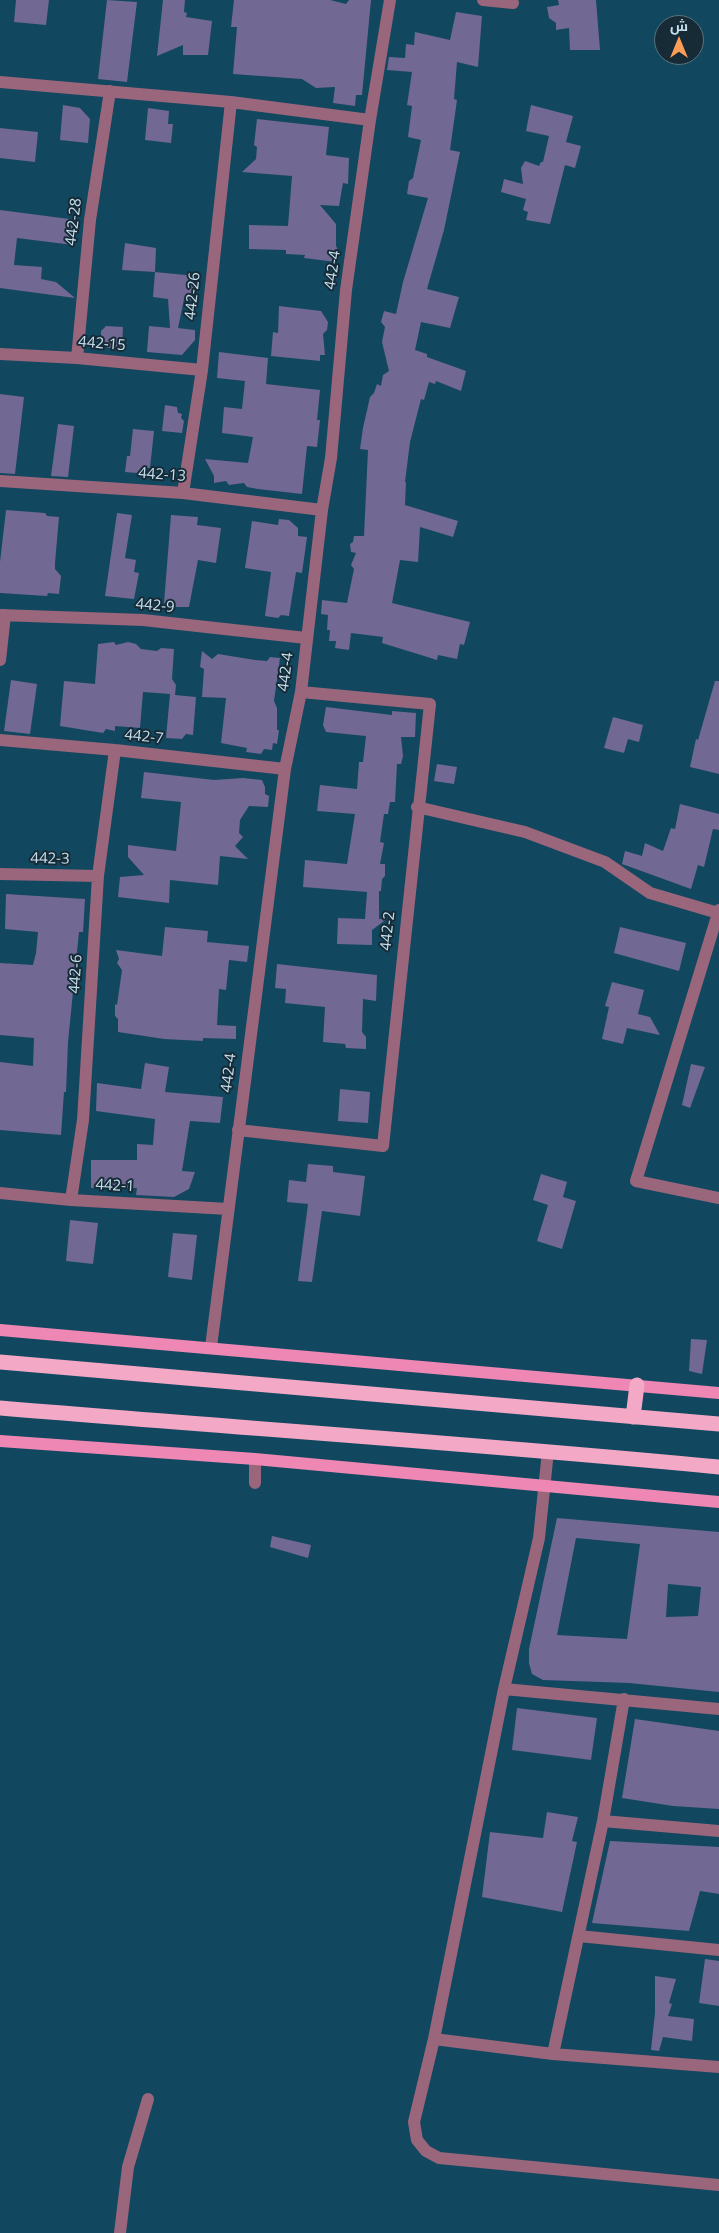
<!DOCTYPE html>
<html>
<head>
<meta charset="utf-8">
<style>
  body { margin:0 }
  #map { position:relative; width:719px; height:2233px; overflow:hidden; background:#124760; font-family:"Open Sans",Cairo,sans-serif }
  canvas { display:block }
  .north { position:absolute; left:654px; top:15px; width:50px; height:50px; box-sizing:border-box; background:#162b36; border:1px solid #5c7380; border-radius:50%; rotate:0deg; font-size:14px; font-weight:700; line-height:20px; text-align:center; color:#c6e0ef }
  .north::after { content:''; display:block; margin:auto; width:18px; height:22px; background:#fe9c58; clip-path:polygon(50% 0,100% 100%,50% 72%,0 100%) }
</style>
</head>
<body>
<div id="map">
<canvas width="719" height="2233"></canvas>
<div class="north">ش</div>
</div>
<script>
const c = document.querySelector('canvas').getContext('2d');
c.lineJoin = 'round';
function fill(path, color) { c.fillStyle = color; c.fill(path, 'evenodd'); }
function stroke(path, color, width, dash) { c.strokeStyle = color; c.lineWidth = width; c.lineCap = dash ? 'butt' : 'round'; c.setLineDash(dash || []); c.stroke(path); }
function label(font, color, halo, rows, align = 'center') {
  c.font = font + ' "Open Sans",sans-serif'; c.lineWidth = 4; c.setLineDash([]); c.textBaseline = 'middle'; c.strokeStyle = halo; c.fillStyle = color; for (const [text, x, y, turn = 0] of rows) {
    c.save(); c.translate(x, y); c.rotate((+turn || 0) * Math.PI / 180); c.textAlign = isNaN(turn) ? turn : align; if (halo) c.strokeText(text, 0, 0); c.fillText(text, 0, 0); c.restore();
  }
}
const building = new Path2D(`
  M16 0H49L46 25 14 22Z
  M107 0 137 2 127 82 98 79Z
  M163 0H185L184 12 187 13 186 17 212 21 208 55H183V45L157 56Z
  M234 0H330L346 4 349 0H371L362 95H356L355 106 333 103 335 87 316 88 302 79 233 74 237 27H231Z
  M558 0H596L600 50H570L569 28 556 30V23L549 18 547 7 559 5Z
  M456 12 482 16 478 67 457 62 454 99 457 100 450 150 460 152 444 230 427 289 459 297 450 328 421 322 415 350 427 354V357L466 371 461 391 436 381 435 384 429 382 424 400 421 399 410 442 405 482H406L405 505 458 521 453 537 420 527 418 562 400 560 392 603 470 622 464 645 460 644 457 659 438 655 437 660 382 643 383 637 351 633 349 650 335 648 336 641H329L330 630H327L328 615 321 614 322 600 347 603 354 569 351 565 356 553 351 552 350 544 353 542 354 536H364L368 450 360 449 363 428 370 397 374 393 377 384 381 386 383 375 389 371 382 342 385 327 381 322 384 311 396 314 403 282 428 198 407 194 409 181 413 178 421 140 408 137 412 106 407 105 412 72 387 70 389 57 405 58 406 44 414 45 415 32 450 40Z
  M63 105 80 108 90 119 88 143 60 140Z
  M531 105 573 116 566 142 581 146 575 168 565 165 550 224 526 220 528 212 523 210 526 199 501 192 504 179 523 184 521 168 525 161 539 166 541 162H543L549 136 526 131Z
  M148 108 169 111 168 124H173L171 143 145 140Z
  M257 119 329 127 326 155 349 158 348 184 343 183 339 206 320 205 336 224V246L339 252 336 262 304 258 305 255 286 254V250L249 249V225L288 226 292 176 242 172 256 159 257 147 254 145Z
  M0 128 38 132 35 162 0 158Z
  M0 210 77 220 73 245 17 238 14 265 42 267 41 279 56 282 75 298 0 288Z
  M125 243 156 248 155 272 196 276V301L184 299 178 328 195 330V340L182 355 147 352 149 326 170 328 168 299 153 297 155 272 122 270Z
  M279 306 321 311 328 322 327 330 323 334 325 355H320V361L271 356 273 332 278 333Z
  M106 326 123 327 122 348H107L105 344H101V331Z
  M219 352 268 358 266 384 320 390 317 420H320L317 447 307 446 302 494 258 489 247 487 244 483 229 485 226 481 214 483V476L205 459 248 463 253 437 222 433 224 407 242 409 245 381 217 378Z
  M0 394 24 397 15 474 0 473Z
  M165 405 177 407 178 413 182 414 181 418 184 421 182 433 162 431Z
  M58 424 74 426 68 477 51 476Z
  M133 429 154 431 150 468 142 467 137 473 125 472 127 456H130Z
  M6 510 45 513 47 516 59 517 55 563V569L61 576 59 594 48 593 47 596 0 593V562Z
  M117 513 132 515 125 558 136 560 134 572 139 573 134 599 105 596Z
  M171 515 198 517 197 525 221 528 216 563 198 560 189 607H175L164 603Z
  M279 519 289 520 298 528V536L307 537 302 573 296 572 289 616 281 615 278 618 265 616 271 572 245 568 252 521 278 525Z
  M114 642 116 645 128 642 136 644 141 649 157 651 161 648 174 649 172 679 176 685 175 695 196 697 193 735 186 734 182 739 166 738 170 694 143 692 140 728 115 726V731L106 729 103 733 60 726 64 681 95 684 98 644Z
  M202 651 212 659 218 654 255 660 267 661 270 657 280 658 274 701 277 708V730H279L277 744 273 743 272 750 264 749 261 754 246 752 247 748 221 743 226 698 202 697 204 669 200 667Z
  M11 680 37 684 30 734 4 731Z
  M715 681H719V774L690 767 696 739 698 740Z
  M326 707 392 715V711L416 713 415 737H401L403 756 401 764H397L395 802H390L388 814H384L380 842 384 843 380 864H385V876L382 879 381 891H379V919H387L372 930V945L337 944 338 918 365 919 367 892 303 887 305 860 347 864 355 814 317 811 320 785 357 789 359 762H363L366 736 326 732 323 725Z
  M613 717 643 725 639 742 628 739 624 753 604 748Z
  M437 764 457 767 454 784 434 781Z
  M144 772 214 780 243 778 262 780 265 787V794L269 796 268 807 249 806 240 820 239 833 243 837 235 846 248 859 220 856 218 885 170 880 169 903 118 897 120 877 144 875 128 857V845L176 851 181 802 141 798Z
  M680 804 719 814V830L713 829 704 867 698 865 691 889 622 864 625 851 642 856 645 843 663 851 671 828 675 829Z
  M6 894 85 899 83 932H79L68 1042 66 1092H64L61 1135 0 1130V1062L33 1066 34 1038 0 1035V963L33 965 36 953 38 932 5 929Z
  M165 927 208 931 207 942 249 946 247 962 229 960 226 990 219 989 217 1025 236 1026V1039L203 1038V1041L164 1039 118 1032V1019L115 1016V1004L117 1005 122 970 117 963 119 959 116 950 162 956Z
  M620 927 686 943 679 971 614 953Z
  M277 964 377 975 376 1001 363 999 362 1032 366 1037V1049L346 1048 345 1044 323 1042 325 1007 285 1003 286 989 275 988Z
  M612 982 644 990 638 1014 650 1017 660 1035 627 1028 623 1044 602 1039 609 1007 605 1006Z
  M145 1063 169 1067 165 1092 223 1097 220 1123 190 1121 182 1171 195 1172 189 1189 174 1197 136 1195 137 1188H91V1160H137V1144L153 1145 155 1119 96 1111 97 1083 141 1089Z
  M691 1064 705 1067 690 1108 682 1105Z
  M340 1089 370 1092 368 1123 338 1121Z
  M308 1164 333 1166V1172L365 1176 360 1216 322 1211 312 1282 298 1281 308 1204 287 1202 289 1180 306 1182Z
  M541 1174 567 1182 563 1197 576 1201 562 1249 537 1241 548 1205 533 1200Z
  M70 1220 98 1223 93 1264 66 1261Z
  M173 1233 197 1235 192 1280 168 1277Z
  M691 1339 707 1340 702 1374 689 1371Z
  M557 1518 719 1532V1692L629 1683 543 1680 532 1674 529 1663V1649ZM576 1538 640 1544 627 1639 557 1635ZM668 1584 701 1587 698 1616 666 1617Z
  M272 1536 311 1545 308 1558 270 1547Z
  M517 1708 597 1718 591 1760 512 1750Z
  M635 1719 719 1731V1809L673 1806 622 1798Z
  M547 1812 578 1817 572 1841 577 1842 562 1912 482 1897 490 1832 543 1838Z
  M610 1841 719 1847V1894L700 1891 689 1931 592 1923Z
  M705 1959 719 1961V2006L699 2003Z
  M655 1976 676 1979 669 2003 672 2004 668 2016 694 2019 692 2041 663 2037 659 2051 651 2050 655 2013Z`);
const minor = new Path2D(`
  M483 0 513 3
  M0 82 231 102 370 120
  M0 354 77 358 202 370
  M77 358 90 220 110 91
  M0 481 183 493 322 510
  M183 493 202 370 231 102
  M0 615 143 620 306 638
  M0 660 5 615
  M0 740 115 750 285 769
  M417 807 525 832 605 862 650 893 718 913
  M0 874 98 876
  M719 910 636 1181 719 1198
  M238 1130 383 1146 430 704 301 692
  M0 1193 71 1200 228 1209
  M71 1200 83 1120 98 876 115 750
  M211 1347 285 769 301 692 322 510 331 458 346 290 370 120 390 0
  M548 1451 539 1538 504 1689 434 2039 414 2122 417 2140 426 2151 439 2158 719 2185
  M255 1459V1483
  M504 1689 719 1709
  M603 1821 719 1831
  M579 1936 719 1950
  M434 2039 553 2054 719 2067
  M553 2054 603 1821 624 1699
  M120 2233 128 2167 148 2099`);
const major = new Path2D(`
  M0 1330 719 1393
  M0 1441 255 1459 719 1502`);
const highway = new Path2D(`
  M0 1362 719 1424
  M0 1408C240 1428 480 1444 719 1467
  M633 1417 637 1385`);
const streetNames = [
  ["442-28",74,222,-83],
  ["442-4",333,270,-82],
  ["442-26",193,296,-84],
  ["442-15",102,344,5],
  ["442-13",162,475,4],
  ["442-9",155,606,5],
  ["442-4",286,672,-83],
  ["442-7",144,737,6],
  ["442-3",50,859,1],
  ["442-2",388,931,-84],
  ["442-6",76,974,-86],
  ["442-4",229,1073,-83],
  ["442-1",115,1186,3]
];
fill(building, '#716894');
stroke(minor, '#9a667b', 12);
stroke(major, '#ee87b3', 12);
stroke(highway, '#f3a8c6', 15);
label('15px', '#c6e0ef', '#162b36', streetNames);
</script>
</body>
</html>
